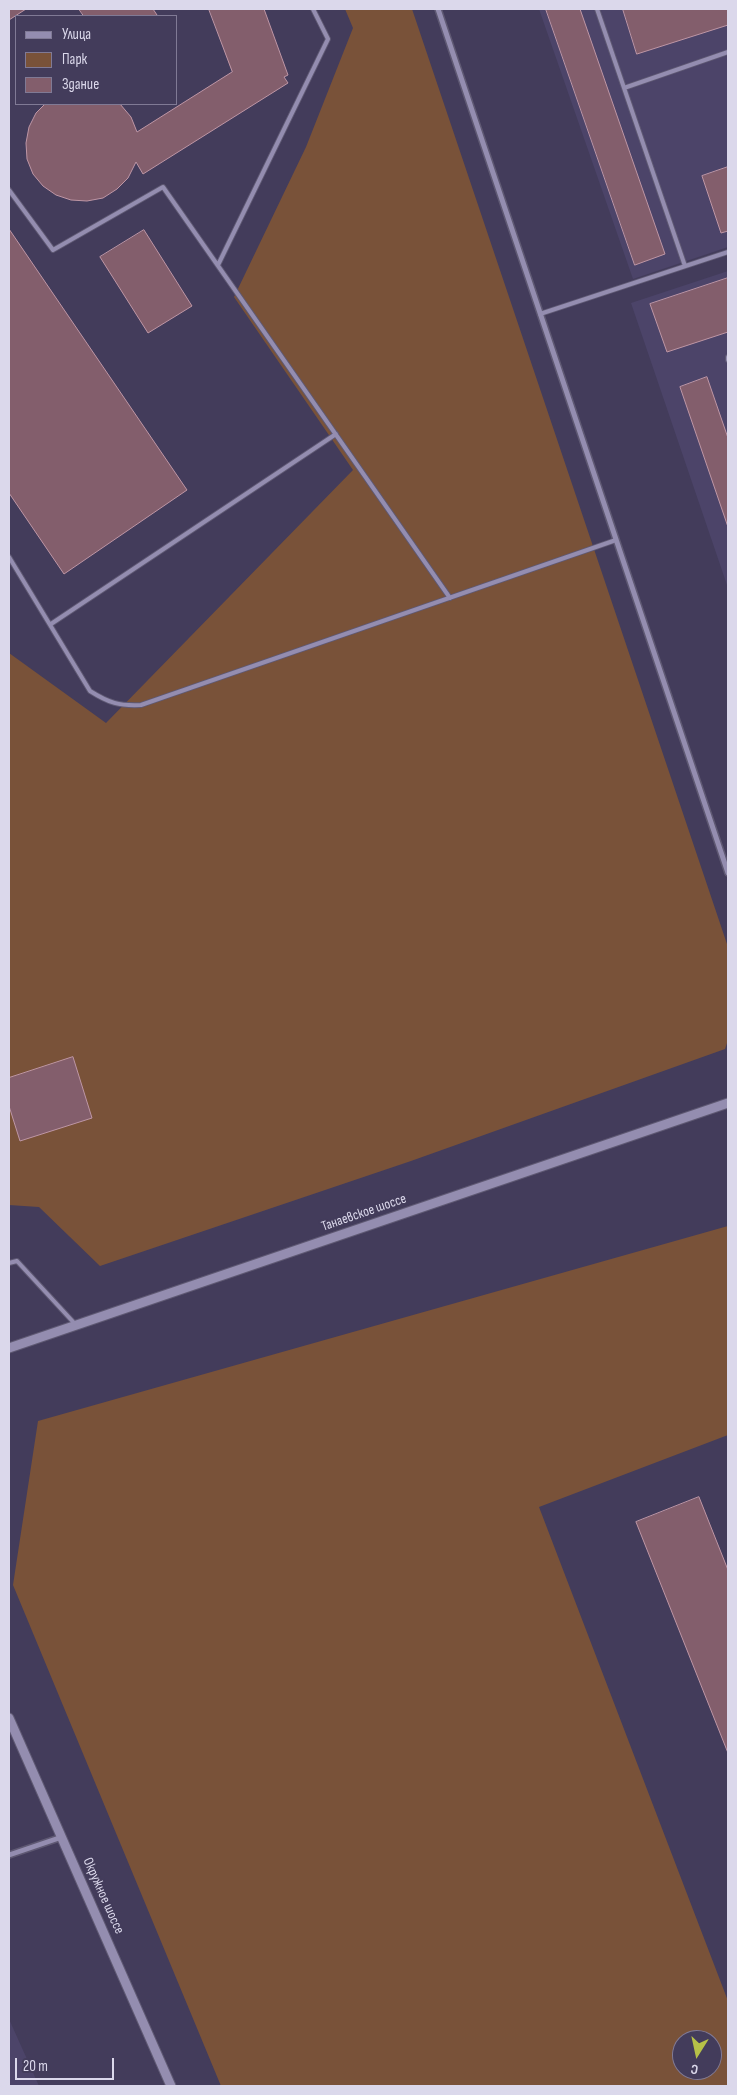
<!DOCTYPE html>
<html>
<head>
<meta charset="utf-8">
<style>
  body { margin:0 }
  #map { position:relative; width:737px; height:2095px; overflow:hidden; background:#433c5b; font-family:"Sofia Sans Condensed",sans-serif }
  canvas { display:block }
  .frame { position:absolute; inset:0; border:10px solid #dbd8eb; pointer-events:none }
  .legend { position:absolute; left:15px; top:15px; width:162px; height:90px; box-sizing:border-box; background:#433c5b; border:1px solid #807a95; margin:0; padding:6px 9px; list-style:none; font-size:15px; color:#dbd8eb }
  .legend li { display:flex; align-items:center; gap:10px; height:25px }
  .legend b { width:25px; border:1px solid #807a95 }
  .north { position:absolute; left:672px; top:2030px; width:50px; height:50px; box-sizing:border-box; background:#433c5b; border:1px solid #807a95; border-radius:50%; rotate:190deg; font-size:14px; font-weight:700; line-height:20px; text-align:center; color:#dbd8eb }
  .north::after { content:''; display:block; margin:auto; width:18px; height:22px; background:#b6c148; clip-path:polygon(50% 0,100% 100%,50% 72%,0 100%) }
  .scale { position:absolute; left:15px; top:2058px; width:99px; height:22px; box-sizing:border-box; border:2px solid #dbd8eb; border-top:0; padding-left:6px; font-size:15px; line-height:18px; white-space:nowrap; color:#dbd8eb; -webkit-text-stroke:4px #433c5b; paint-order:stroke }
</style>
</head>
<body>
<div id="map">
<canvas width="737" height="2095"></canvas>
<div class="frame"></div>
<ul class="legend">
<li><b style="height:6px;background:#948db0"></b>Улица</li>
<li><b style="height:14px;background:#795239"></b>Парк</li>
<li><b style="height:14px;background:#835e6c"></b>Здание</li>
</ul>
<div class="north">С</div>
<div class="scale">20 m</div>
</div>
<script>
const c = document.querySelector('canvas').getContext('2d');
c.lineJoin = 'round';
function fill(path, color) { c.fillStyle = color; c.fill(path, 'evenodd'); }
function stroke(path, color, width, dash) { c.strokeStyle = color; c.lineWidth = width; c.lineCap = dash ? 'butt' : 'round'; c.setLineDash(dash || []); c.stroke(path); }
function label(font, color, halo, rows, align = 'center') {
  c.font = font + ' "Sofia Sans Condensed",sans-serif'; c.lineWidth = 4; c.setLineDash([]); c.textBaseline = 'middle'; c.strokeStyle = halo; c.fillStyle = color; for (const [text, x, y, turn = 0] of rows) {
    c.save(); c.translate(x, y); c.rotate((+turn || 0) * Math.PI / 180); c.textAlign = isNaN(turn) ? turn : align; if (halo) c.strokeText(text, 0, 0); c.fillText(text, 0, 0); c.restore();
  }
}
const built = new Path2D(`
  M539 9H728V247L633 279Z
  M728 271V588L631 303Z
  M9 2019 39 2086H9Z`);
const green = new Path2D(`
  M345 9H412L728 947V1040L725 1049 411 1161 100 1266 39 1207 9 1205V653L106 723 353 470 234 297 306 147 353 28Z
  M728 1226V1435L539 1507 728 2001V2086H221L13 1585 38 1421ZM682 2040H712V2070H682Z`);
const building = new Path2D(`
  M9 9H26L9 20Z
  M79 9H153L157 15 154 16H84Z
  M209 9H264L288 75 284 77 288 83 143 174 136 162 128 178 117 189 103 198 87 201 71 200 56 195 43 186 33 174 27 159 26 143 29 127 36 113 45 104H120L131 117 137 132 232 72Z
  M546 9H580L665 254 635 265Z
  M623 9H728V25L637 54Z
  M728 167V231L721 233 702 176Z
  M9 229 187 490 64 574 9 493Z
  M144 230 192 306 148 333 100 257Z
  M728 278V332L667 352 650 304Z
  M707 377 728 438V527L680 387Z
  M73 1057 92 1118 20 1141 9 1106V1078Z
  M699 1497 728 1570V1753L636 1522Z`);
const service = new Path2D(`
  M597 9 685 266
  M624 88 728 52
  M9 190 53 250 163 187 450 598
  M218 265 328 39 313 9
  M540 314 728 252
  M728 357V360
  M9 557 90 691C109 703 119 706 141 705L616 540
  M51 624 336 434
  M9 1263 17 1261 76 1325`);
const minor = new Path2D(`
  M438 9 728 873
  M9 1855 62 1837`);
const tertiary = new Path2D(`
  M9 1348 728 1103
  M9 1718 171 2086`);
const streetNames = [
  ["Танаевское шоссе",364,1213,-19],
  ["Окружное шоссе",103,1896,66]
];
fill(built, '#4c4469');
fill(green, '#795239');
fill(building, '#835e6c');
stroke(building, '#be96a5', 1);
stroke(service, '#5f5973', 6);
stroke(minor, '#5f5973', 8);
stroke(tertiary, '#5f5973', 11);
stroke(service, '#948db0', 4);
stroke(minor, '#948db0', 5);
stroke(tertiary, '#948db0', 9);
label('14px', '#dbd8eb', '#433c5b', streetNames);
</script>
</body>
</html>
